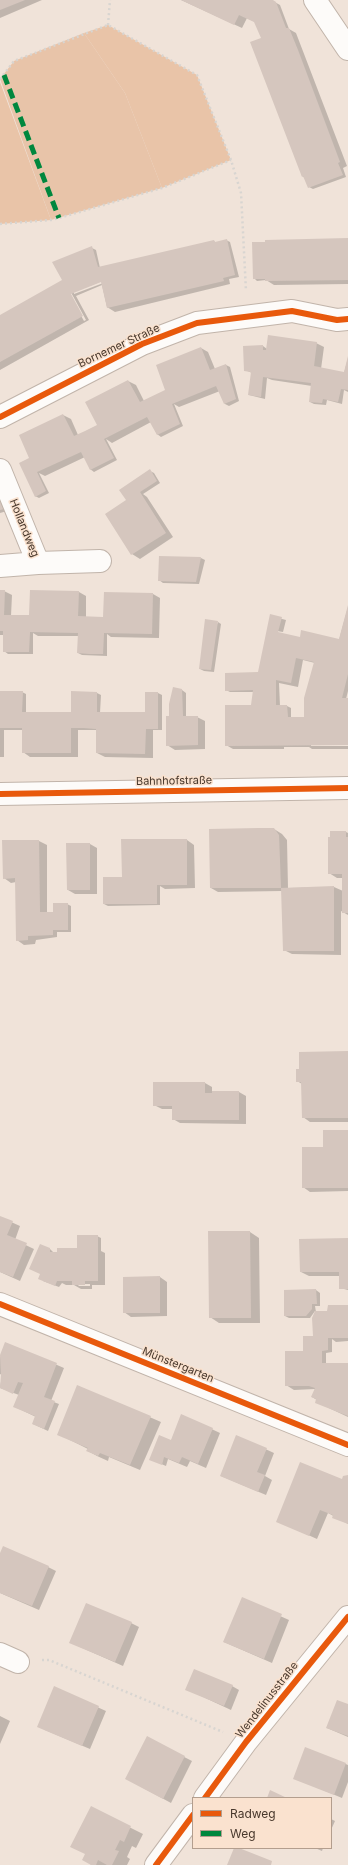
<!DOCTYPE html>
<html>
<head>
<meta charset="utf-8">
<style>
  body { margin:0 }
  #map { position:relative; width:348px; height:1865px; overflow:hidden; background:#f0e3d9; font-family:Inter,sans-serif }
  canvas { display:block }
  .legend { position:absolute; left:192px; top:1797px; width:140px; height:52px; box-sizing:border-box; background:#fae2cf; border:1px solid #b39e8e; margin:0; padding:5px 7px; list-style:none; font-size:12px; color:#49392d }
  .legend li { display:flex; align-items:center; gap:8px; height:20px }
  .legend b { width:20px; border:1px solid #b39e8e }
</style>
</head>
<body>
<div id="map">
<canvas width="348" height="1865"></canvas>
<ul class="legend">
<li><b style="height:5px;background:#e8590c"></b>Radweg</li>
<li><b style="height:5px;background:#00873e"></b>Weg</li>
</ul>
</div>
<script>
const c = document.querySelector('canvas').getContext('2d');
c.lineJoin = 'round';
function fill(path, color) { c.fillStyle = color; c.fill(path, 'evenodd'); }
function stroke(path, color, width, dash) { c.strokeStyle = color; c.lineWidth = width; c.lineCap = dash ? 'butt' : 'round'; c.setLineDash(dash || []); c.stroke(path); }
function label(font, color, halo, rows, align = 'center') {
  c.font = font + ' Inter,sans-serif'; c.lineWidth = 3; c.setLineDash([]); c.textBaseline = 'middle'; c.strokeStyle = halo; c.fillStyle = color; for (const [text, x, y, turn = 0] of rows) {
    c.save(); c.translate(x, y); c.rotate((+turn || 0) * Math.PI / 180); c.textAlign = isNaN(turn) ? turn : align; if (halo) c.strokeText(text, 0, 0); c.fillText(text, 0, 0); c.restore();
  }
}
const green = new Path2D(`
  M84 33 125 93 162 188 51 220 0 79 14 61Z`);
const forest = new Path2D(`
  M108 25 197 75 231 160 162 188 125 93 84 33Z
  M0 82 51 220 0 224Z`);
const shadow = new Path2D(`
  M0 0H42L0 18Z
  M181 0H271L280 5 289 29 296 33 347 166 343 168 346 177 313 189 309 187 305 178 302 176 263 38 255 22 247 18 242 28Z
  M348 239V284L274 285 266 280 257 281 254 278Z
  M226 240 230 242 239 277 229 279 230 284 115 312 107 307 102 285 76 296 89 320 0 370V316L64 280 92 248 96 250 100 268 214 241 216 243ZM105 280 106 282 74 294V292ZM67 285 86 320 84 321 65 287Z
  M316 343 324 347 321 369 344 373 348 358V392L344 390 342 404 327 400 326 405 314 404 310 402 312 386 272 380 267 378 265 399 249 395 252 373 245 370 263 346 267 349Z
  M201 348 208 352 215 369 226 365 230 367 239 401 229 406 225 404 220 391 179 407 174 404 183 426 161 437 157 434 151 422 112 443 106 439 117 460 94 472 90 469 85 457 45 476 39 473 49 493 39 498 35 496 29 459 63 415 71 419 78 435 98 426 128 381 136 385 144 401 165 391Z
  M150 471 154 473 160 483 143 494 147 497 173 537 140 559 132 554 106 514 127 501Z
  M0 489 7 511 0 513Z
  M201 558 205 560 199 584 163 583 159 580Z
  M0 591H4L12 595 11 616H30L79 592 86 596V617L104 619 153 594 160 598 159 638 111 637 107 634V656L82 655 78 653 79 636H38L33 633V654H8L4 651V635H0Z
  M348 607V691L346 699H348V744H311V746H348V749H312L309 747H284V749H233L226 745 252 706 254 692H230L226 690 259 673 271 616 286 620 283 632 271 630V632L300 638 339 640ZM303 660 315 663 305 719 291 718V708L287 706H280L279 683 298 687Z
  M218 622 221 624 214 672 204 671 200 669Z
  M182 690 186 693V717H197L205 721V749L175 750 167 745 170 717Z
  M0 692H22L26 694V713L72 714V692L97 693 101 695 100 713H146L158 693 162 695V730H153V758L105 757 97 753 98 730H78V757H30L23 752V730H4V757H0Z
  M274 829 282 834 287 840 288 888 334 887 343 891V878H337L329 873 346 832 348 833V915L341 911V955L292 954 284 950 282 891 218 892 211 888Z
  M187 840 194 845 195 888 165 889 160 886V905L108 906 104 904Z
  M3 841H39L47 845V913H54L67 904 71 906V932H57V937L36 940 35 944 24 945 17 940 16 882 11 883 4 878Z
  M90 844 97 848V894H75L68 890Z
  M348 1052V1122H310L303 1117 302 1084 297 1081 300 1070Z
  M205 1083 212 1087V1092H239L246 1096V1124L180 1123 173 1119V1109H162L154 1105Z
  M348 1131V1191L310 1192 303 1187 324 1148Z
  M0 1217 20 1226 15 1240 34 1249 20 1281 0 1272Z
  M250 1232 259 1238 260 1323H219L210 1317Z
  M97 1236 101 1238V1251L105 1253V1285H92V1289H81L74 1285H66L62 1283 59 1287 43 1281 50 1249 54 1253 80 1248ZM77 1284H90V1286H79Z
  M348 1239V1290L340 1288V1276H309L301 1272Z
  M160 1277 167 1282V1316L131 1317 124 1312Z
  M316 1290 320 1293V1306H315L316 1312H327L348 1306V1341L336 1342 332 1339V1352L326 1353V1364H348V1417L316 1402 317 1400 312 1397 315 1389 294 1390 286 1385 314 1337 315 1311 310 1318H289L285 1316Z
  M6 1343 64 1368 51 1401 59 1404 48 1431 33 1424 36 1417 15 1407 19 1395 0 1388 2 1375 0 1374V1358Z
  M78 1386 161 1422 140 1470 109 1457 108 1461 97 1456 88 1451V1449L58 1434Z
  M182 1415 220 1433 206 1468 190 1461 187 1467 168 1459 166 1466 154 1461 171 1441Z
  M237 1436 274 1453 265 1476 272 1480 266 1495 221 1476Z
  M348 1476V1524L328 1513 317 1539 277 1521 347 1483Z
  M0 1556 48 1567 56 1571 39 1610 0 1593Z
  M242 1599 289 1620 272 1663 224 1642Z
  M131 1623 139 1627 123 1666 71 1643Z
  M232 1686 239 1690 231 1710 186 1689Z
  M55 1688 106 1711 90 1749 45 1730Z
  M348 1705V1737L327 1728Z
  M0 1716 10 1721 0 1744Z
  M147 1738 192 1761 171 1803 134 1783Z
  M306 1748 348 1765V1782L342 1798 294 1778Z
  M91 1808 143 1834 136 1848 132 1846 127 1857 130 1859 127 1865H91L86 1854Z
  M331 1819 335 1821 331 1830Z
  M315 1848H323L322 1851Z`);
const building = new Path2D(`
  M0 0H25L0 10Z
  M181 0H273L276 2 286 28H289L298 50 340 162 338 163 343 175 308 188 303 176 302 177 250 42 261 38 254 22 239 15 234 25Z
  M348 238V280L265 281V279H253L252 242H265V240Z
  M227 239 235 275 223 278 224 281 107 308 101 282 71 294 83 316 0 362V315L62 280 52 262 92 246 98 267 214 240 215 242Z
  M268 335 317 342 314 366 344 372 348 356V390L341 389 338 402 323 399 322 403 309 402 311 383 263 377 261 397 248 395 251 372 244 371 243 346 263 345V350H266Z
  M201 347 210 370 226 364 236 399 224 404 216 386 172 404 180 424 157 435 147 417 104 439 114 458 90 470 81 452 37 472 46 491 35 497 19 463 29 458 19 435 63 414 74 436 85 431 97 425 85 402 128 380 140 402 165 390 156 365Z
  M150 469 157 481 140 492 166 533 131 555 105 514 126 500 119 490Z
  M0 498 4 509 0 510Z
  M159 556 201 557 196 582 158 581Z
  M0 590H5L4 615H29L30 590 79 591 78 616 103 617 104 592 153 593 152 634 104 633 103 654H90L77 653 78 633 30 632 29 652H3V631H0Z
  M348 605V674L342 698H348V745L225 746V705H251L253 690 225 691V673L258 672 270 614 282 617 278 632 300 637 301 630 339 639ZM296 658 314 662 304 698V717H288L287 705H276V680L291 683Z
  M205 619 218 621 211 670 199 669Z
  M173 687 182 689 183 716H198V745L166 746V716H169V704Z
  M0 691H23L22 712H71V691L97 692V712H145V692H158V729H146L145 754 96 753V729L84 728H71V753H22V728H0Z
  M258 828H274L279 835 281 888H210L209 829Z
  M330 831H346V837H348V913H342V874H328V837H330Z
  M121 839H187V885H157V904H103V877H122Z
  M2 840H39L40 912H53V903H68V930H53V935L28 936V940L16 941 15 878 3 879Z
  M66 843H90V890H67Z
  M334 886V951H283L281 888Z
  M348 1051V1118H302L301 1082H296V1069H299V1052Z
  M153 1082H205V1093H212V1091H239V1120H172V1106H153Z
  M323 1130H348V1188H302V1147H323Z
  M0 1216 13 1221 7 1235 27 1243 13 1277 0 1272Z
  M208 1231H250L251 1318H209Z
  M77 1235H98V1281H85V1285H72V1281H57L55 1286 38 1279 40 1274 29 1269 40 1244 50 1248V1252H57V1248H77Z
  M348 1238V1289H339V1272H300L299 1239Z
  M160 1276V1313H123V1277Z
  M316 1289 317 1304H312V1309L306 1316H284V1290Z
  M328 1305H348V1338H328V1350L322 1351V1363H348V1416L315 1403 316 1399 311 1397 315 1388 309 1386H285V1351H303V1336H313L312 1318 315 1311H327Z
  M5 1342 57 1363 44 1397 55 1401 44 1429 32 1424 35 1416 13 1407 23 1383 18 1382 13 1394 0 1388 1 1375 0 1355Z
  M77 1385 151 1416 130 1465 100 1453 98 1456 86 1451 88 1448 57 1435Z
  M181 1414 213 1428 198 1464 182 1457 179 1463 164 1457 162 1465 149 1460 159 1435 171 1440Z
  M236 1435 267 1448 257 1472 265 1475 258 1492 220 1476Z
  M300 1462 342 1479 343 1476 348 1475V1524L332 1518 333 1515 320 1510 309 1536 276 1522Z
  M3 1546 49 1566 32 1606 0 1593V1553Z
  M242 1597 282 1614 264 1659 223 1642Z
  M86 1603 132 1622 115 1662 69 1643Z
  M194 1669 233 1685 224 1706 185 1690Z
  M54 1686 99 1706 82 1746 37 1727Z
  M337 1700 348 1704V1736L326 1728Z
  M147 1736 185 1756 163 1799 125 1779Z
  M305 1747 346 1763 334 1795 293 1779Z
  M270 1790 287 1798H267Z
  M91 1806 131 1826 124 1842 120 1840 115 1850 119 1851 112 1865H107L98 1860 96 1865H91L82 1860 85 1854 70 1847Z
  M234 1848H239L272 1861 271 1865H227Z`);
const path = new Path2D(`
  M108 25 110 0
  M0 79 14 61 108 25 197 75 231 160 241 193 246 291
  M0 224 51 220 59 218 162 188 231 160
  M42 1660H49L223 1732`);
const street = new Path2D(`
  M315 0 348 49
  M0 417 142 344 197 323 292 311 337 320 348 319
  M0 470 38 563 100 561
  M0 566 38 563
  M0 794 348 788
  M0 1304 348 1445
  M0 1654 18 1662
  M205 1798 246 1742 348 1617
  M156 1865 193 1815`);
const quiet = new Path2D(`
  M4 75 59 218`);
const cycleway = new Path2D(`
  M0 417 142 344 197 323 292 311 337 320 348 319
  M0 794 348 788
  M0 1304 348 1445
  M205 1798 246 1742 348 1617
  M156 1865 193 1815`);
const streetNames = [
  ["Bornemer Straße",119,346,-25],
  ["Hollandweg",24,528,68],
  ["Bahnhofstraße",174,781,-1],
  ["Münstergarten",178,1365,22],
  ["Wendelinusstraße",267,1700,-52]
];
fill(green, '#e8c4a9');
fill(forest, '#e9c4a8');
fill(shadow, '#0003');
fill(building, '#d5c6be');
stroke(street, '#c1b4aa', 24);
stroke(path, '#d8d5d1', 2.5, [2, 3]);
stroke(street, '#fdfbf9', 22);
stroke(quiet, '#00873e', 5, [10, 5]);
stroke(cycleway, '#e8590c', 6);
label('11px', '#49392d', '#fae2cf', streetNames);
</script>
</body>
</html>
